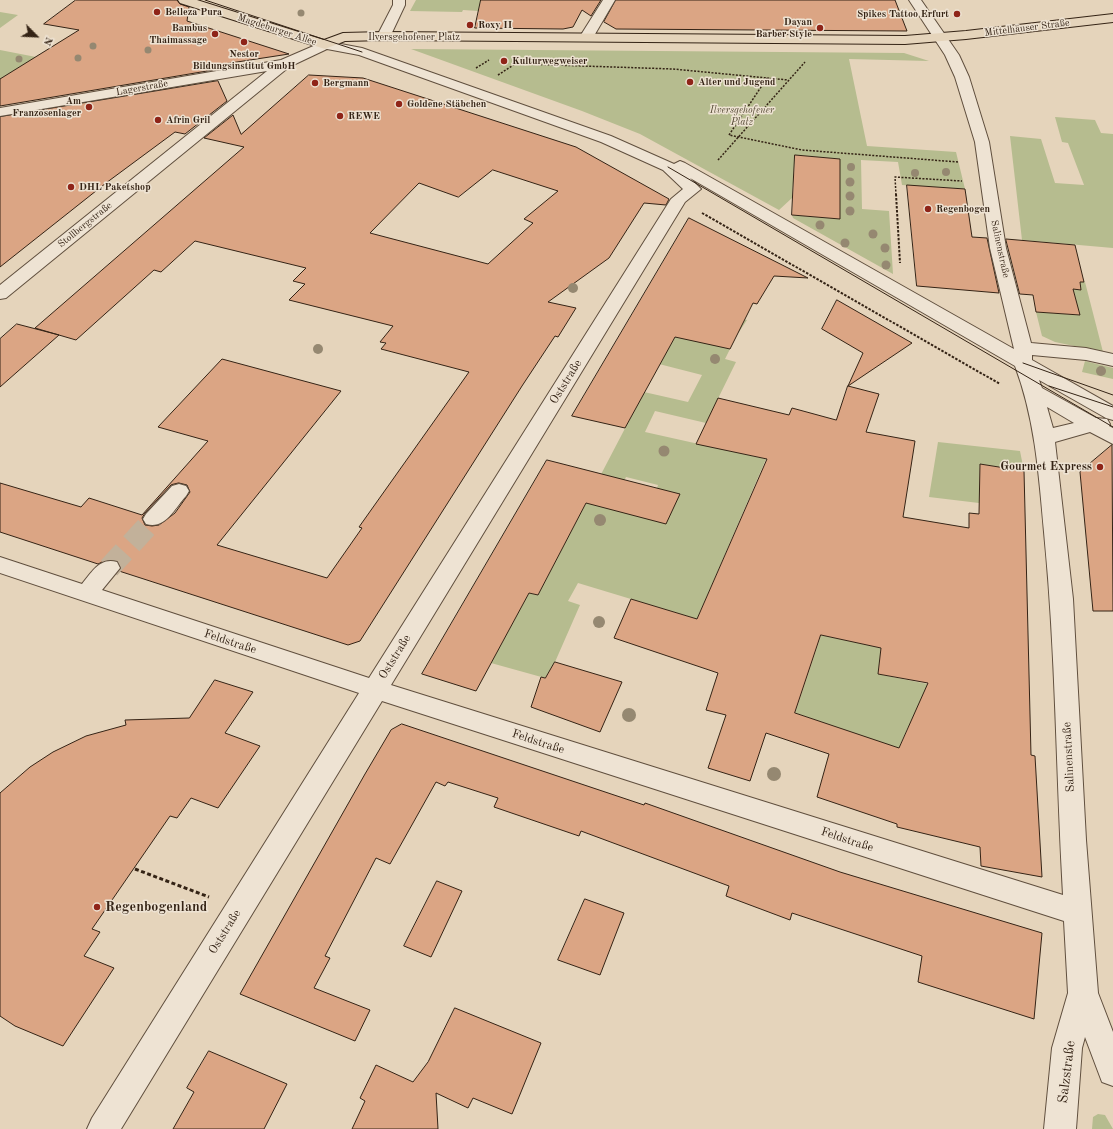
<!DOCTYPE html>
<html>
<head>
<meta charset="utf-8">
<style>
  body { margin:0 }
  #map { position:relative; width:1113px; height:1129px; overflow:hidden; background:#e5d4bb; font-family:"Old Standard TT",serif }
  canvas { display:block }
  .north { position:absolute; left:16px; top:16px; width:40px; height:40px; -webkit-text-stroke:3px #eee3d3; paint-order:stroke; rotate:114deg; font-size:11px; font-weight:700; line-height:16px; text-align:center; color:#342315 }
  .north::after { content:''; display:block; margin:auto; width:14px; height:18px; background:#342315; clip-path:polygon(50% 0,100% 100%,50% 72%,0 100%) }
</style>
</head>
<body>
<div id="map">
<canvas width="1113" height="1129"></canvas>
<div class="north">N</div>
</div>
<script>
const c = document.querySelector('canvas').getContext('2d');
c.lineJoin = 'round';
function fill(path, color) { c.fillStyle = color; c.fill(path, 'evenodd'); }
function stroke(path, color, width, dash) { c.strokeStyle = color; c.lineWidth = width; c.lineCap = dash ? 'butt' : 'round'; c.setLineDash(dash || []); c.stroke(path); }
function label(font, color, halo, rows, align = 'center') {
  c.font = font + ' "Old Standard TT",serif'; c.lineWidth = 3; c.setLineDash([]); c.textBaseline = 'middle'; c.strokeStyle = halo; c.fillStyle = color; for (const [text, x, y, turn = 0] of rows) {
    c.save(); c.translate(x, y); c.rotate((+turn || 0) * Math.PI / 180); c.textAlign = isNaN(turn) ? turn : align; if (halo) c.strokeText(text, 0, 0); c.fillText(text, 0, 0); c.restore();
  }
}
const green = new Path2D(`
  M416 0H481L479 10 484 12H478V11L463 10 462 12 410 11Z
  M0 12 18 15 0 28Z
  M411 49 904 53 929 61 849 59 867 146 956 152 965 189 902 185 898 162 861 160 862 209 889 211 893 274 793 218 792 215 840 219V159L795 155 792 198 779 210 640 134 582 111Z
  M0 50 36 57 0 87Z
  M1055 117 1095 120 1101 133 1113 134V248L1022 240 1010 136 1041 139 1055 183 1084 185 1068 143 1062 142Z
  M1080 282H1085L1103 352 1055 342 1042 336 1036 312 1079 315 1073 289 1081 290Z
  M714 312 747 320 739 332 723 329 714 345 730 349 725 359 736 362 706 423 655 411 645 432 766 459 697 619 578 583 568 601 580 605 555 662 545 678 491 663 529 593 538 595 644 392 688 402 702 375 659 364 684 320ZM626 477 658 485 657 488 618 493Z
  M1085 361 1113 368V379L1082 372Z
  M938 442 1020 451 1024 471 980 464 979 503 929 497Z
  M821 635 881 648 878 674 982 695 967 742 908 727 900 745 906 747 902 778 863 736 795 713Z
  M1098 1114 1105 1115 1113 1129H1092L1093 1117Z`);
const building = new Path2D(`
  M76 0H177L180 4 189 7 187 21 289 54 211 66 213 70 0 106V79L79 30 44 24Z
  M481 0H601L591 16 582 10 573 27 563 29 475 28Z
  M616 0H895L907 31 616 29 604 22Z
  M309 75 363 78 576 147 669 199 666 205 644 203 609 258 548 302 576 308 558 337 555 336 522 386 360 641 348 645 119 571 121 567 117 561 106 560 98 564 0 532V483L81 507 89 498 142 515 208 441 158 427 222 359 341 391 217 545 327 578 362 528 359 527 469 372 381 349 386 343 380 342 393 326 289 300 305 284 293 281 306 268 195 241 161 272 154 270 76 340 35 328 244 147 204 138 233 115 241 134ZM493 170 558 191 524 219 533 223 488 264 370 233 419 183 458 197ZM179 483 187 485 190 492 175 513 159 525 152 526 145 525 142 518 145 513 171 485Z
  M218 81 227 101 185 134 175 132 106 183 0 267V117Z
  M795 155 840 159V219L792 215Z
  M907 185 965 189 972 237 987 238 999 293 917 286Z
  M689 218 808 278 774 276 757 304 753 303 730 349 675 337 625 428 572 416Z
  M1006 239 1075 245 1084 282H1080L1081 290 1073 289 1080 315 1036 312 1033 295 1020 294Z
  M837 300 912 343 848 386 863 353 822 329Z
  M17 324 59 335 0 387V339Z
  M848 386 879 394 866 432 915 441 903 517 969 528V513L979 514 980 464 1024 471 1031 755 1035 756 1042 877 981 866 980 847 897 827V824L817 797 829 754 766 733 750 781 708 768 726 715 706 710 718 673 614 638 631 599 697 619 767 459 696 444 718 398 789 415 792 408 836 420ZM821 635 881 648 878 674 928 683 899 748 795 713Z
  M1112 445 1113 611H1093L1080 472Z
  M547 460 680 494 666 524 586 503 538 595 529 593 476 691 422 674Z
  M555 662 622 682 600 732 531 707 541 677 545 678Z
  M215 680 253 692 225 733 260 746 218 808 191 798 177 818 170 816 92 929 100 932 84 956 114 968 63 1046 15 1026 0 1016V793L30 767 53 752 86 736 126 725 125 720 189 718Z
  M402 724 644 805 645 803 840 872 1042 933 1034 1019 918 982 922 956 792 913 790 920 726 896 729 886 581 831 579 836 494 807 498 798 448 782 445 786 436 782 390 864 376 858 325 956 330 958 314 988 370 1010 355 1041 240 994 365 774 391 730Z
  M437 881 462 891 431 957 404 946Z
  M585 899 624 913 600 975 558 960Z
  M455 1008 541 1043 512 1114 473 1098 468 1108 436 1093 438 1129H352L365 1101 360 1098 376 1065 413 1082 428 1062Z
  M209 1051 287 1084 264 1129H173L194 1092 187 1088Z`);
const minorTunnel = new Path2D(`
  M109 568 154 519`);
const pathFar2 = new Path2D(`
  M476 68 489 60
  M498 75 515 64H523L673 69 788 80
  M767 78 729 135 802 150 958 162
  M718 160 805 62
  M896 195 895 177 962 181`);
const pathFar1 = new Path2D(`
  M896 194 900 263
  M702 213 1000 384`);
const path = new Path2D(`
  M135 869 209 897`);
const minor = new Path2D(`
  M393 0H405V5L389 39H379L377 36 393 5Z
  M603 0H615L591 41H581L579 38Z
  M909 0H921L959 55 969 77 989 142 1006 248 1031 343 1086 348 1113 354V366L1086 360 1032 355V360L1113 406V420L1106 418 1039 380 1042 388 1096 418 1107 419 1110 424 1109 426 1113 428V444L1090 432 1055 442 1073 599 1086 840 1098 993 1113 1032V1086L1102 1082 1085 1037 1082 1048 1076 1129H1044L1052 1048 1068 993 1064 921 382 701 121 1129H87L92 1118 359 693 0 573V557L82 584C92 572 100 557 117 562L120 568 102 590 369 678 671 199 683 189 663 170 601 142 359 55 327 49 289 67 6 298 0 299V285L267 71 0 116V108L281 60 325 41 362 48 611 136 674 164 680 161 685 163 1014 349 990 248 975 142 955 77 945 55ZM690 178 1015 366C1035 419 1039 475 1044 532 1056 653 1056 774 1063 895L391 685 685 202 701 189ZM1047 407 1074 423 1053 428Z
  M179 484 186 486 189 491 186 496C175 508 165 530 146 524L143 519 146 514 172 486Z`);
const major = new Path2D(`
  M178 0H197L324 40 343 33 384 32 905 36 966 31 1113 14V22L966 39 905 44 384 40 345 41 325 49 180 3Z`);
const tram = new Path2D(`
  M205 0 362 52
  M668 167 1113 427
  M1023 363 1113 395
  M1049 386 1113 407`);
const trees = [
  [301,13,3.5],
  [93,46,3.5],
  [148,50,3.5],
  [78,58,3.5],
  [19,59,3.5],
  [851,167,4],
  [946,172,4],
  [915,173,4],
  [850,182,4.5],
  [850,196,4.5],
  [850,211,4.5],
  [820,225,4.5],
  [873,234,4.5],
  [845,243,4.5],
  [885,248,4.5],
  [886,265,4.5],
  [573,288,5],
  [318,349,5],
  [715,359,5],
  [1101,371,5],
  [664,451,5.5],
  [600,520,6],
  [599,622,6],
  [629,715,7],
  [774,774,7]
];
const markers = [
  [157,12,4,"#8f2418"],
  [957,14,4,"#8f2418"],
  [470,25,4,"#8f2418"],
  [820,28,4,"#8f2418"],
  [215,34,4,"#8f2418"],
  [244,42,4,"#8f2418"],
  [504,61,4,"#8f2418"],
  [690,82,4,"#8f2418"],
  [315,83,4,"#8f2418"],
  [399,104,4,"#8f2418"],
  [89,107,4,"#8f2418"],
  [340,116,4,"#8f2418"],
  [158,120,4,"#8f2418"],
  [71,187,4,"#8f2418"],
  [928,209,4,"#8f2418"],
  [1100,467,4,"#8f2418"],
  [97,907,4,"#8f2418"]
];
const farPoinames = [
  ["Belleza Pura",165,12],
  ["Spikes Tattoo Erfurt",949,14,"right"],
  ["Dayan",812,22,"right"],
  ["Barber Style",812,34,"right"],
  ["Roxy II",478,25],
  ["Bambus",207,28,"right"],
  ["Thaimassage",207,40,"right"],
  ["Nestor",244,54,"center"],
  ["Bildungsinstitut GmbH",244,66,"center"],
  ["Kulturwegweiser",512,61],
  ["Alter und Jugend",698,82],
  ["Bergmann",323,83],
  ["Am",81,101,"right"],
  ["Franzosenlager",81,113,"right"],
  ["Goldene Stäbchen",407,104],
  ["REWE",348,116],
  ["Afrin Gril",166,120],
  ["DHL Paketshop",79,187],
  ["Regenbogen",936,209]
];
const farStreetnames = [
  ["Mittelhäuser Straße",1027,28,-7],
  ["Magdeburger Allee",277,30,18],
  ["Ilversgehofener Platz",414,37],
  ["Lagerstraße",142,88,-10],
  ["Stollbergstraße",85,225,-39],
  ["Salinenstraße",1000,249,78]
];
const farParknames = [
  ["Ilversgehofener",742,110],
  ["Platz",742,122]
];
const streetNames = [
  ["Oststraße",566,382,-58],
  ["Feldstraße",230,642,18],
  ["Oststraße",395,657,-58],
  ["Feldstraße",538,742,18],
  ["Salinenstraße",1069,757,-93],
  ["Feldstraße",847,840,18],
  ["Oststraße",225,932,-58]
];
const poiNames = [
  ["Gourmet Express",1092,467]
];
const nearPoinames = [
  ["Regenbogenland",105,907]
];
const nearStreetnames = [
  ["Salzstraße",1067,1072,-83]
];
fill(green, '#b6bc8f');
fill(building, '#dba584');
stroke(building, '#342315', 1);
stroke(minorTunnel, '#c2b19a', 22, [22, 11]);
stroke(minor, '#604f3e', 2);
stroke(major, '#342315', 2);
stroke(pathFar2, '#342315', 1.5, [2, 1.5]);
stroke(pathFar1, '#342315', 2, [2.5, 1.5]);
stroke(path, '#342315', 3, [4, 2.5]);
fill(minor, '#eee3d3');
fill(major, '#e5d4bb');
stroke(tram, '#342315', 1);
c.fillStyle = '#958871';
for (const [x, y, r] of trees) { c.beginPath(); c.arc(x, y, r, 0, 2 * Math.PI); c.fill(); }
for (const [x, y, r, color] of markers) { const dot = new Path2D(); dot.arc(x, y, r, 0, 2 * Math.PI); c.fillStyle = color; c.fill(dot); stroke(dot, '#eee3d3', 1.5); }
label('bold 10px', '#342315', '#eee3d3', farPoinames, 'left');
label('10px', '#342315', '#eee3d3', farStreetnames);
label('italic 10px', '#544934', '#eee3d3', farParknames);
label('12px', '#342315', '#eee3d3', streetNames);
label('bold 12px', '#342315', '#eee3d3', poiNames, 'right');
label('bold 14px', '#342315', '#eee3d3', nearPoinames, 'left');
label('14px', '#342315', '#eee3d3', nearStreetnames);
</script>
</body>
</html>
